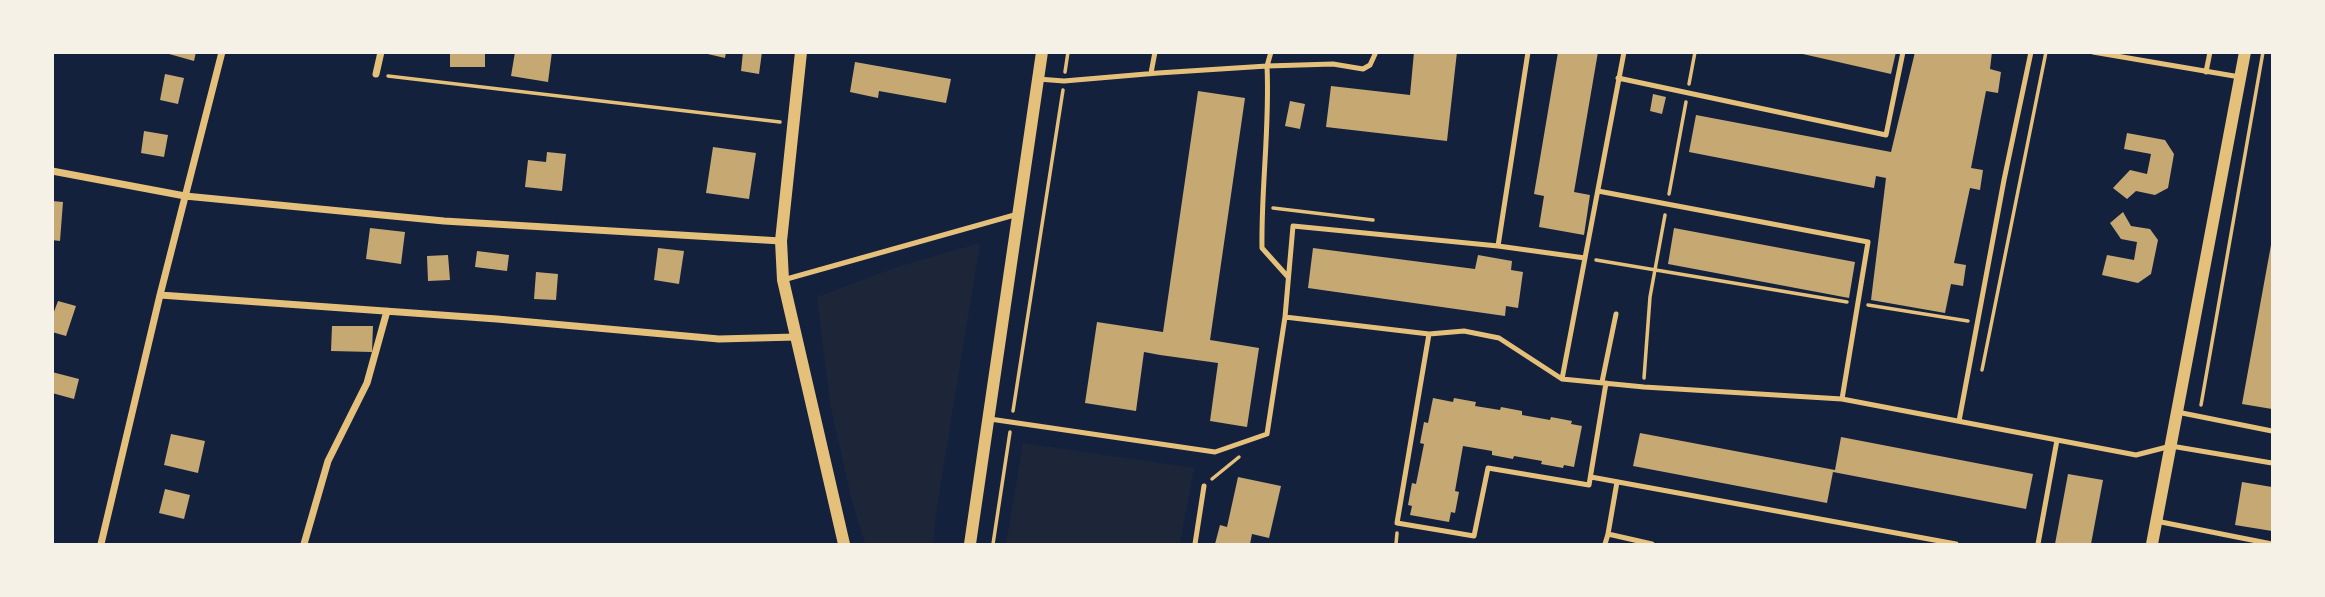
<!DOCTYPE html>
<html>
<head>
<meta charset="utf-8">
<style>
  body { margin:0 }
  #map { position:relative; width:2325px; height:597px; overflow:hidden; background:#14213d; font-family:"Open Sans",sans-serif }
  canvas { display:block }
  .frame { position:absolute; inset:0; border:54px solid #f6f1e7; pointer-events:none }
</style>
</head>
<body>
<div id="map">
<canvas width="2325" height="597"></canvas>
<div class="frame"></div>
</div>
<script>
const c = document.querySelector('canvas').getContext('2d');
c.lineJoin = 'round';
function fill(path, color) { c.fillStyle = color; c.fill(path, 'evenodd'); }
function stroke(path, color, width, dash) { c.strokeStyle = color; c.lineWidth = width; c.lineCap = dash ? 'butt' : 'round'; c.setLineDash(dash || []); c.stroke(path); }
const green = new Path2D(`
  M980 243 936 513 933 544H865L851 497 830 403 817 297 897 267Z
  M1023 443 1194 468 1180 544H1006Z`);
const building = new Path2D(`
  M162 52H196L194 61Z
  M450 52H485V67H450Z
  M515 52H552L548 82 511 76Z
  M699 52H726L725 58Z
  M743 52H762L759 74 741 71Z
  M1414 52H1457L1447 141 1326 127 1331 86 1410 95Z
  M1558 52H1598L1574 192 1590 195 1584 235 1539 227 1544 196 1534 194Z
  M1794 52H1896L1891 74Z
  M1915 52H1992L1990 69 2001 72 1998 93 1986 91 1971 168 1983 170 1980 190 1970 188 1954 263 1966 265 1963 286 1951 284 1945 313 1871 300 1886 178 1876 176 1874 188 1689 152 1696 115 1891 152Z
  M855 62 951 79 946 103 879 91 878 98 850 92Z
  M165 74 184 78 178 104 160 100Z
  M1198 91 1245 98 1210 340 1259 348 1247 427 1210 421 1218 363 1160 355 1144 352 1136 411 1085 403 1097 322 1163 332Z
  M1653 94 1666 97 1662 114 1650 111Z
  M1290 101 1305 104 1300 129 1285 126Z
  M144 131 168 135 164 157 141 153Z
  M2127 133 2165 140 2174 154 2168 188 2155 195 2136 191 2127 199 2113 188 2130 170 2147 174 2151 154 2124 149Z
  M713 147 756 153 749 199 706 193Z
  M547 152 566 154 562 191 525 187 528 160 546 162Z
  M52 201 63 202 60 241 52 240Z
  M2123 212 2131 226 2150 229 2158 240 2151 274 2138 283 2102 275 2107 255 2134 260 2137 242 2121 239 2110 223Z
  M370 228 405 232 401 264 366 259Z
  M1674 228 1855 262 1849 298 1668 264Z
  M2271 245H2272V409L2242 404Z
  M658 248 684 251 679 284 654 280Z
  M1313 248 1475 269 1478 255 1512 261 1511 270 1523 272 1518 308 1506 306 1505 316 1308 288Z
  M477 251 509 255 507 271 475 267Z
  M448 255 450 280 428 281 427 256Z
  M536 272 558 274 556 300 534 299Z
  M58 301 76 306 66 336 52 332V317Z
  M332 326H373L372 352 331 351Z
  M52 372 79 379 74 399 52 393Z
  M1433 398 1453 402 1454 398 1476 402 1475 406 1500 410 1501 407 1522 411V415L1550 420 1551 417 1572 421 1571 424 1582 426 1574 467 1564 465 1563 468 1541 464 1542 461 1514 456 1513 459 1492 455V451L1463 446 1455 491 1459 492 1455 513 1451 512 1449 522 1410 515 1412 506 1408 505 1412 483 1416 484 1424 444 1420 443 1424 422 1428 423Z
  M1640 433 1835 470 1841 437 2033 474 2026 509 1833 472 1827 503 1633 466Z
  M171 434 205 441 198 473 164 465Z
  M2068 474 2103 480 2091 544H2055Z
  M1238 477 1281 486 1269 538 1252 534 1250 544H1215L1220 525 1227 527Z
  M2242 482 2272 487V531L2235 525Z
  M165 489 190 495 184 519 159 513Z`);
const path = new Path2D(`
  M1065 72 1068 52
  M388 76 780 122
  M1689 84 1695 52
  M1669 194 1686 102
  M1273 208 1373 220
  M1596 260 1847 302
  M1868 305 1968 321
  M1982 370 2046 52
  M1644 378 1650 297 1665 215
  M2201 405 2263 52
  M1013 411 1063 90
  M1212 479 1239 457
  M993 544 1010 432
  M1396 544 1397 533`);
const service = new Path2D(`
  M1271 52 1267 66 1333 64 1363 69 1370 65 1376 52
  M2093 52 2240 77
  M2206 72 2210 52
  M1151 73 1155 52
  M1618 78 1886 135 1903 52
  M1038 79 1064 81 1158 73 1267 66C1270 127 1261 187 1262 248L1288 277
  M1598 191 1868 242 1842 399
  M1498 246 1528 52
  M1585 258 1624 52
  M783 280 1018 214
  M1285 317 1293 226 1498 246 1585 258 1562 379
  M1429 334 1397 523 1474 536 1488 468 1589 485 1606 383
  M1602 382 1616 314
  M2177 412 2272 431
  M990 419 1215 452 1267 434 1285 317 1429 334 1464 331 1499 338 1562 379 1644 387 1842 399 2136 455 2171 446 2272 463
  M1959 421 2004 180 2031 52
  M1591 477 1956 544
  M2156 521 2272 544
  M1608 534 1617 482
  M1195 544 1204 486
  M1605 544 1608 534 1652 544
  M2038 544 2057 440`);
const minor = new Path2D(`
  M376 74 381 52
  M52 171 185 196 444 221 781 241
  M160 295 497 319 719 339 796 337
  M101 544 160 295 222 52
  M304 544 328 461 367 383 387 311`);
const tertiary = new Path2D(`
  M801 52 781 241 783 280 844 544
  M970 544 1042 52
  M2152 544 2245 52`);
fill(green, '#1d2539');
fill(building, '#c6a872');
stroke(path, '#e5c07b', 3.5);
stroke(service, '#e5c07b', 5);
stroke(minor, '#e5c07b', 7);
stroke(tertiary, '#e5c07b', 12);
</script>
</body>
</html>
